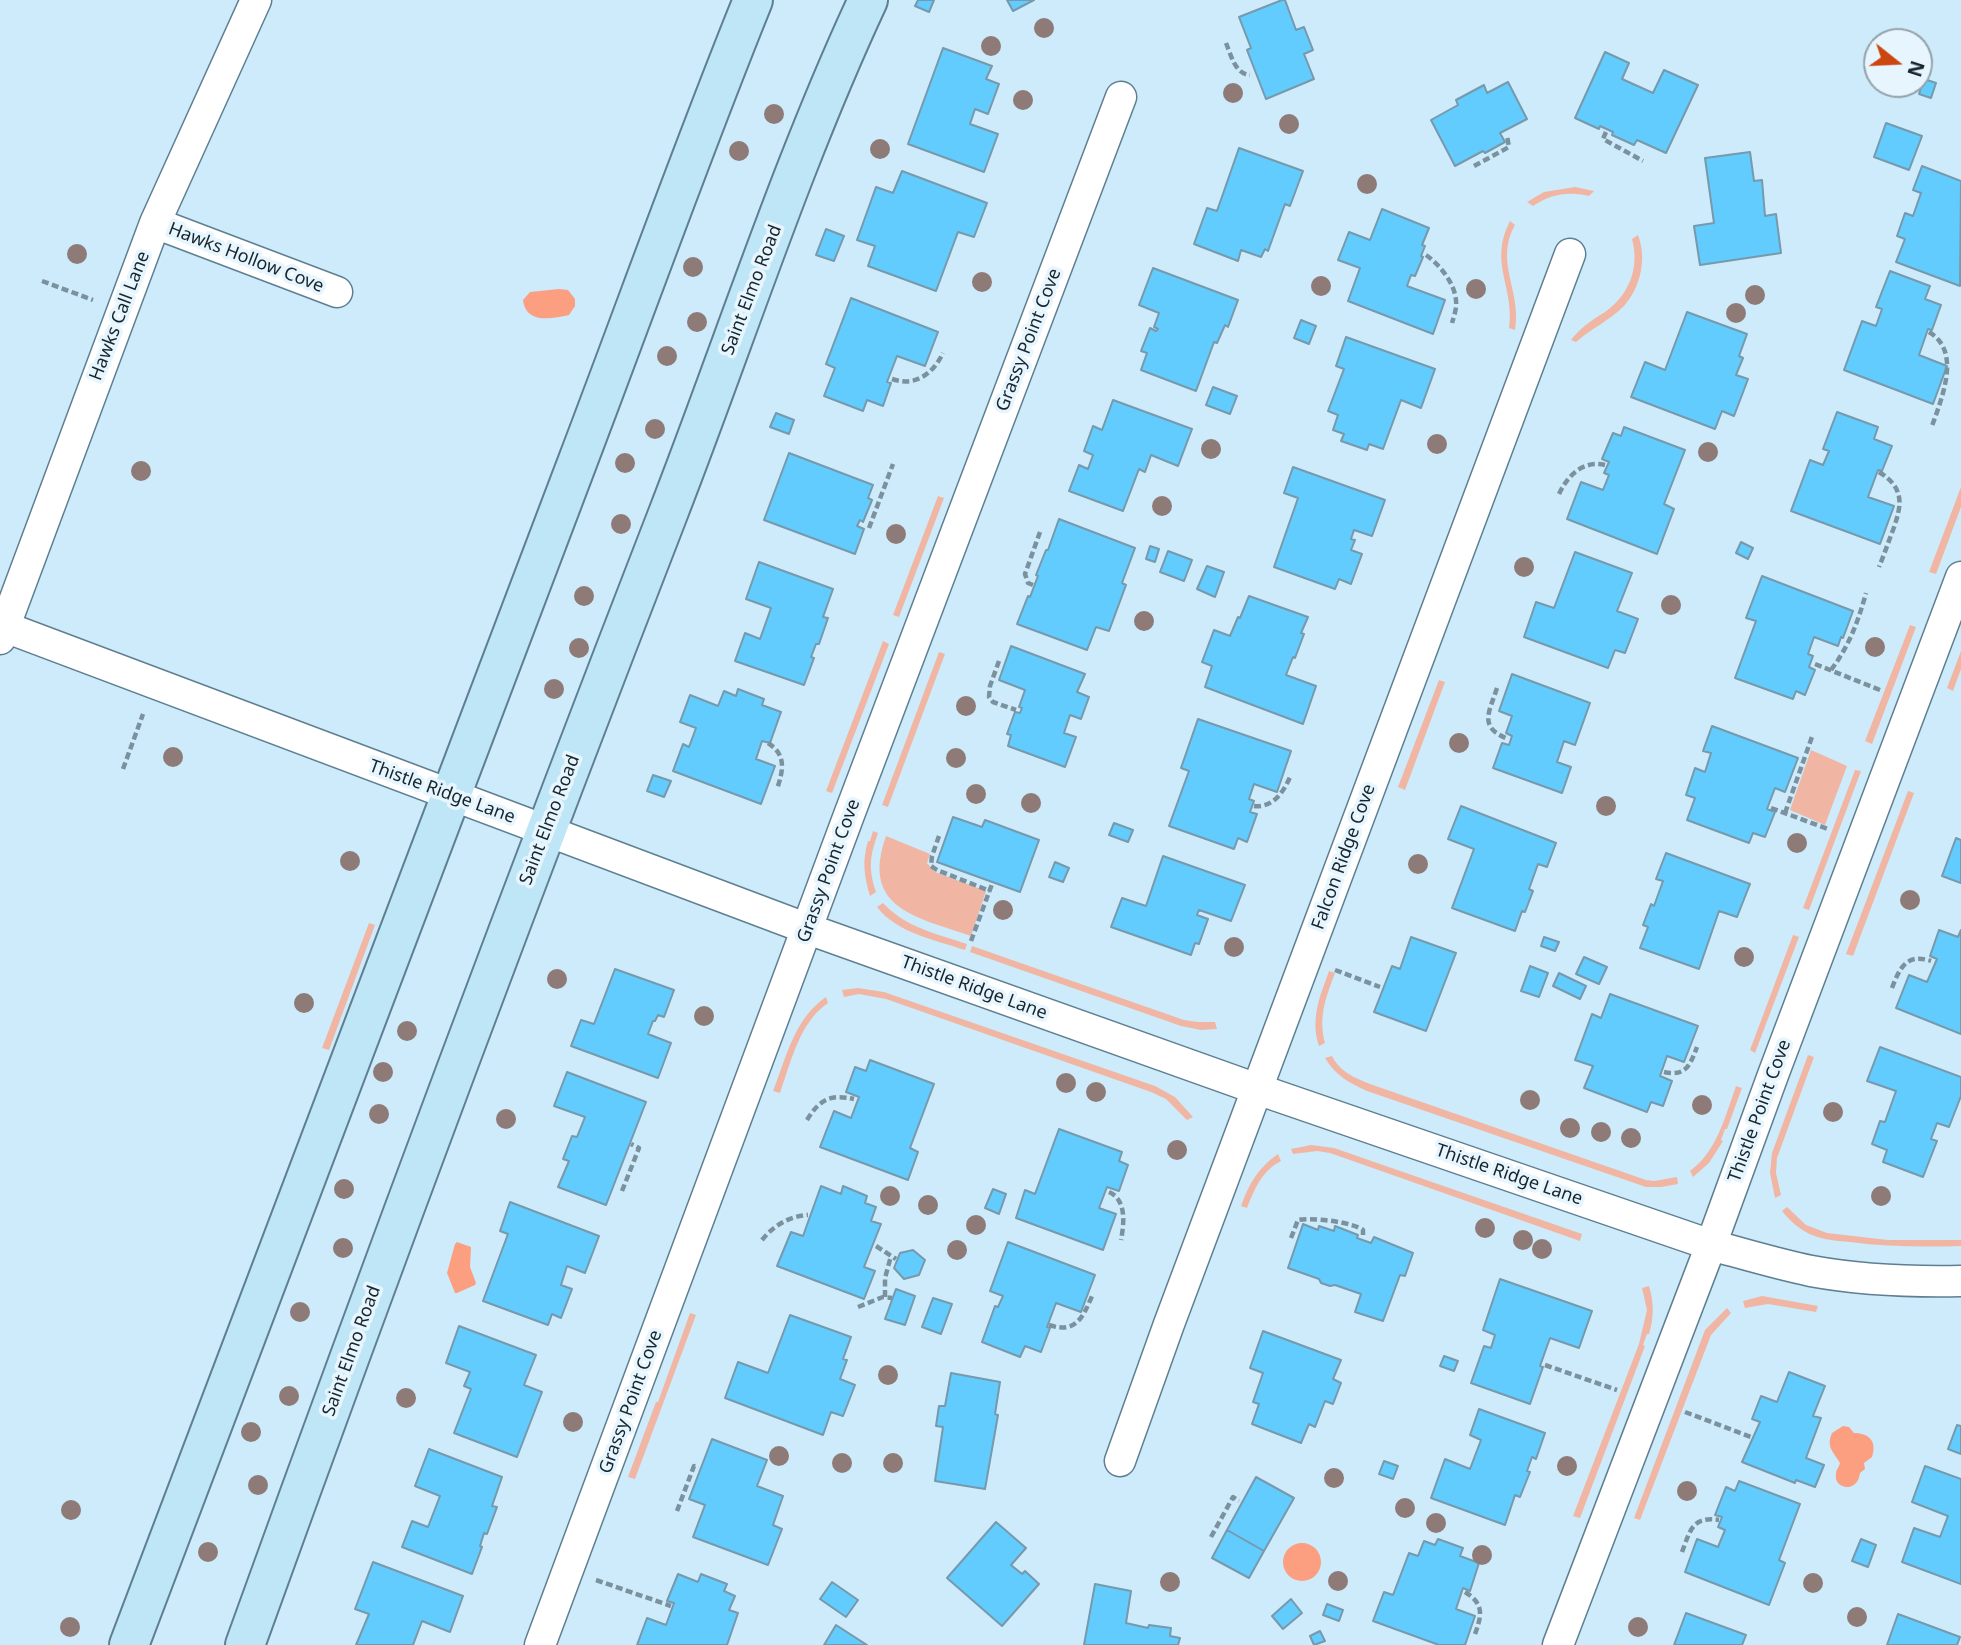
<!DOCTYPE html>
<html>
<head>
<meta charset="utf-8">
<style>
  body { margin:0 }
  #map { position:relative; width:1961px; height:1645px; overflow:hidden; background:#ceebfb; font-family:"Noto Sans",sans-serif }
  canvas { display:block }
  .north { position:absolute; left:1863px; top:28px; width:70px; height:70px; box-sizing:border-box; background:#e7f6fe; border:2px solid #94a2aa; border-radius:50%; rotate:108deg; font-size:19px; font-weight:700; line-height:28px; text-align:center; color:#17252d }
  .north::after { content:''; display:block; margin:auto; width:24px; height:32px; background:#cc460f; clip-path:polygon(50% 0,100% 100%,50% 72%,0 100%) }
</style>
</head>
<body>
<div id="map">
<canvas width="1961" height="1645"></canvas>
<div class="north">N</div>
</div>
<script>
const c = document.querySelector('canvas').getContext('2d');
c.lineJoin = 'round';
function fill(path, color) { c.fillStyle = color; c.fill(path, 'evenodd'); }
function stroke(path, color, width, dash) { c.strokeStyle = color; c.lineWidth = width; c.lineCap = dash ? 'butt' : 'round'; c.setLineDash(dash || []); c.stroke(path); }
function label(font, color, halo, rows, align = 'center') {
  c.font = font + ' "Noto Sans",sans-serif'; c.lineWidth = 7; c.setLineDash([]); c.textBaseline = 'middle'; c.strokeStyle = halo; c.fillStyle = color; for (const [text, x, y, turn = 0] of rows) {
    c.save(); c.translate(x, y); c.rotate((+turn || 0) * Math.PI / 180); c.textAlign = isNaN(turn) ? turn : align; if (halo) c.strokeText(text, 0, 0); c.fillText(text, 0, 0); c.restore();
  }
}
const green = new Path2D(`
  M1575 187 1594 191 1589 196C1569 191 1550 194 1533 206L1527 202 1544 192Z
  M1510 221 1515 225C1494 262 1522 291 1515 330L1509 328C1515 287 1488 263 1510 221Z
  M1638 235C1647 258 1641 287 1624 306 1610 320 1591 329 1576 342L1571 340C1580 328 1592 320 1605 312 1629 295 1640 268 1632 239Z
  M1961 487V507L1936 574 1929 572Z
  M938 496 944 498 899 617 893 615Z
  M1910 625 1916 627 1872 744 1865 741Z
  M883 641 889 644 832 793 826 791Z
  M1961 651V669L1953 691 1947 688Z
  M939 652 945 654 888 807 882 805Z
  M1439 680 1445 682 1405 790 1398 787Z
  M1811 750 1847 766 1825 825 1790 810Z
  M1855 770 1861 771 1809 910 1803 908Z
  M1908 791 1914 793 1853 956 1846 954Z
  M873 831 878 833C870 856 868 868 876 892L870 896C864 876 862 861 868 841H870Z
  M886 836 930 854 927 863 935 872 986 891 971 936C917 917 860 909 886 836Z
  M883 903C905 927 937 934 967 944L965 950C935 940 897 933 877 907Z
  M369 923 375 925 329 1050 322 1048Z
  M1793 935 1799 937 1755 1053 1750 1050Z
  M972 946 1184 1020 1198 1022H1215L1217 1029 1201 1030 1181 1026 970 952Z
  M1329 971 1335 973C1326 997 1318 1017 1325 1043L1319 1046C1310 1019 1320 996 1329 971Z
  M858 988 884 992 1155 1086 1175 1097 1193 1117 1187 1120 1166 1099 1151 1092 886 999 859 994 844 997 842 990Z
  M826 997 828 1003C799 1023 791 1062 780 1093L773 1091C787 1056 794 1019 826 997Z
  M1808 1055 1814 1057 1777 1158 1776 1173 1781 1195 1775 1198 1770 1173 1772 1153Z
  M1332 1056C1340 1072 1355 1078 1370 1084L1646 1180 1654 1181 1677 1177 1678 1184 1661 1187H1646L1367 1091C1349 1083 1335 1075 1325 1058Z
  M1736 1086 1742 1088 1727 1129H1725L1721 1140 1723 1141 1709 1163 1693 1177 1690 1171C1717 1151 1725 1117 1736 1086Z
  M1311 1145 1334 1148 1582 1234 1580 1241 1330 1153 1317 1151 1293 1154 1291 1149Z
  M1278 1154 1281 1161C1262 1171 1255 1188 1247 1208L1241 1206C1249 1184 1258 1168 1278 1154Z
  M1787 1207 1806 1225 1827 1233 1888 1240H1961V1246C1924 1247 1887 1247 1850 1242 1838 1241 1824 1240 1812 1235 1800 1230 1790 1221 1782 1211Z
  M1649 1286C1654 1303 1654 1317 1649 1334H1647L1643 1345 1645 1346 1580 1518 1573 1516 1639 1344 1647 1310 1642 1288Z
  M1762 1296 1818 1306 1816 1312 1768 1304 1745 1308 1743 1301Z
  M1727 1308 1731 1313 1711 1335 1640 1520 1634 1518 1705 1330Z
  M690 1313 696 1315 635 1479 628 1477 656 1402H658Z`);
const water = new Path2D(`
  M559 289 568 290 575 299V306L569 315C551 319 526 324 523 300L530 292Z
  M457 1242 471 1247 470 1267 476 1283 475 1285 457 1293H455L447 1273 455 1244Z
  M1843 1426 1849 1427 1854 1433C1870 1433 1877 1442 1872 1457L1864 1463 1865 1469 1860 1473C1857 1495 1833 1488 1836 1474 1836 1470 1839 1467 1840 1463 1833 1451 1826 1447 1832 1433Z
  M1283 1562a19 19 0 1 1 38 0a19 19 0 1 1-38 0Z`);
const building = new Path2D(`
  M918 0H934L929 12 915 6Z
  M1007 0H1034L1013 11Z
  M1282 0H1285L1296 30 1304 27 1313 50 1304 54 1314 79 1266 99 1247 50 1251 48 1239 17Z
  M943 48 992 66 986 79 999 84 988 114 975 109 970 124 998 134 984 172 908 144Z
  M1605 52 1629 63 1622 79 1653 93 1664 70 1698 85 1666 153 1637 140 1634 145 1612 135 1613 132 1600 126 1599 129 1575 118Z
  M1924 79 1936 83 1931 98 1919 94Z
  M1508 82 1527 119 1500 133 1505 142 1485 153 1483 151 1455 166 1431 120 1458 105 1456 100 1484 85 1487 93Z
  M1886 123 1922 136 1909 170 1874 157Z
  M1239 148 1303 171 1290 206 1285 204 1268 251 1265 249 1261 257 1241 250 1238 261 1194 244 1207 208 1217 211Z
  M1750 152 1754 181 1762 180 1765 216 1776 214 1781 253 1700 265 1694 226 1714 223 1705 158Z
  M1922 166 1961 181 1960 286 1896 262 1905 239 1897 236 1905 213 1913 216 1921 193 1913 190Z
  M902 171 987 203 974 237 958 232 936 291 868 266 875 246 857 240 876 187 893 193Z
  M1382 209 1429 228 1422 245 1425 246 1421 256 1423 257 1415 276 1411 275 1407 286 1445 300 1433 334 1348 301 1360 268 1338 260 1349 232 1370 240Z
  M826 229 844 236 834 261 816 255Z
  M1153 268 1238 300 1228 327 1225 325 1217 343 1214 342 1196 391 1141 370 1147 353 1141 351 1150 328 1156 331 1158 329 1154 327 1159 313 1139 305Z
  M1890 271 1930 286 1925 299 1941 305 1932 330 1928 329 1919 355 1947 366 1933 404 1844 370 1862 321 1876 326 1882 309 1876 307Z
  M851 298 938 332 925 366 897 356 887 382 891 383 883 406 867 400 863 411 824 396 835 368 826 364Z
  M1687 312 1747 334 1739 356 1743 358 1736 375 1748 379 1734 416 1722 411 1715 429 1631 397 1645 362 1665 370Z
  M1301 320 1316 326 1309 344 1294 338Z
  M1346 337 1435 369 1421 408 1401 400 1383 449 1369 444 1367 450 1341 441 1344 434 1333 430 1338 415 1328 411 1344 369 1336 366Z
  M1213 387 1237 396 1230 414 1206 405Z
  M1113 400 1192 429 1178 466 1151 455 1145 472 1139 469 1123 511 1069 491 1079 465 1088 469 1093 455 1084 451 1093 426 1102 430Z
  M1837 412 1878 427 1874 439 1892 446 1882 471 1878 470 1868 497 1894 506 1880 544 1791 511 1810 460 1823 465 1829 451 1823 449Z
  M776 413 794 420 789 434 770 427Z
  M1624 427 1685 450 1664 504 1674 509 1657 554 1567 519 1581 482 1603 490 1609 475 1604 473 1609 462 1602 459 1613 433 1621 436Z
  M789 453 873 485 868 498 872 500 863 522 860 520 857 526 864 529 855 554 764 520Z
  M1293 467 1385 500 1372 536 1354 530 1351 539 1355 540 1351 550 1362 554 1351 584 1339 579 1335 589 1274 567 1298 498 1284 493Z
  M1059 519 1135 548 1122 583 1126 585 1109 631 1096 627 1087 650 1017 624 1028 596 1030 597 1038 576 1036 575 1046 550H1048Z
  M1741 542 1753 548 1748 559 1736 553Z
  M1150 546 1159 549 1155 562 1146 559Z
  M1168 551 1192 560 1184 581 1160 572Z
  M1575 552 1632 573 1617 611 1638 619 1625 653 1615 650 1608 668 1524 637 1536 602 1554 608Z
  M759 562 833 589 823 617 828 618 819 644H816L811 657 814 658 804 685 735 661 745 633 760 639 771 608 746 599Z
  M1207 566 1224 572 1215 597 1197 589Z
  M1762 576 1853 611 1843 638 1841 637 1838 646 1814 637 1808 654 1813 656 1809 667 1815 670 1805 695 1796 691 1793 699 1735 678 1756 621 1746 618Z
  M1249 596 1308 617 1301 633 1304 634 1295 658 1293 657 1286 675 1316 686 1303 724 1205 687 1212 666 1202 662 1214 630 1230 636 1238 617 1240 618Z
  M1011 646 1085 674 1077 692 1089 697 1081 719 1070 715 1064 733 1076 737 1065 767 1008 746 1011 735 1007 734 1015 712 1020 713 1022 708 1019 707 1025 690 999 680Z
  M1512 674 1590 703 1575 745 1564 741 1557 762 1571 767 1562 793 1493 768 1502 743 1509 745 1512 736 1506 733 1512 716 1499 711Z
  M738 689 764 699 762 705 781 712 770 743 762 741 756 759 775 766 761 804 673 771 683 744 689 747 696 728 680 722 690 695 718 706 724 691 736 696Z
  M1198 719 1291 751 1277 792 1254 784 1249 799 1254 801 1250 812 1257 814 1247 842 1238 838 1234 849 1169 826 1189 771 1181 768Z
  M1712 726 1798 758 1785 792 1775 788 1767 809 1775 812 1765 837 1753 833 1749 843 1687 820 1695 798 1686 795 1695 768 1705 772 1711 753 1703 751Z
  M653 775 671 781 664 797 647 791Z
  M1461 806 1556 843 1547 867 1538 864 1529 889 1533 891 1525 912 1522 911 1515 931 1452 908 1474 849 1448 839Z
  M953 817 982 827 985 820 1039 840 1020 892 937 862Z
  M1114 823 1133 830 1128 842 1109 835Z
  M1956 838 1961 840V883L1942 876Z
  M1666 853 1750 884 1737 917 1719 911 1699 969 1640 948 1648 927 1643 925 1651 904 1654 906 1663 881 1656 879Z
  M1163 856 1245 885 1231 921 1199 910 1197 915 1208 919 1199 944 1195 943 1191 955 1111 927 1122 898 1146 906Z
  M1055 862 1069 868 1063 882 1049 877Z
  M1939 930 1958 937 1961 930V1034L1896 1008 1909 975 1927 982 1937 959 1930 956Z
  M1411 937 1456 953 1426 1031 1374 1012 1392 966 1400 969Z
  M1544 937 1559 942 1555 951 1541 946Z
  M1584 957 1607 967 1599 984 1576 974Z
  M1530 966 1548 973 1539 997 1521 991Z
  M615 969 674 990 664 1017 658 1015 655 1021H653L648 1034 671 1043 658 1078 571 1046 581 1020 594 1024Z
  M1559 973 1586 986 1580 999 1553 986Z
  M1610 994 1698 1026 1684 1062 1667 1056 1660 1076 1672 1081 1663 1106 1651 1102 1647 1112 1584 1088 1593 1066 1575 1060 1592 1014 1601 1018Z
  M1880 1047 1961 1077V1096L1949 1127 1937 1123 1931 1139 1937 1141 1923 1177 1883 1162 1887 1150 1872 1144 1880 1121 1885 1122 1896 1091 1867 1081Z
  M870 1060 934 1084 910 1148 918 1152 908 1180 820 1147 834 1111 851 1118 859 1097 846 1092 855 1067 866 1071Z
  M567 1072 646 1102 606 1205 558 1187 569 1161 563 1159 572 1136 577 1137 585 1117 554 1106Z
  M1059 1129 1122 1152 1119 1161 1128 1165 1119 1191 1107 1187 1099 1208 1116 1214 1103 1250 1016 1218 1025 1190 1035 1194Z
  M821 1186 841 1194 843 1186 867 1196 865 1203 876 1207 871 1221 881 1224 864 1267 875 1271 864 1299 777 1266 791 1232 803 1236Z
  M993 1189 1006 1194 999 1214 985 1208Z
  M510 1202 599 1236 585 1273 567 1266 561 1285 572 1289 561 1318 552 1314 548 1325 483 1301 508 1234 500 1231Z
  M1303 1224 1318 1230 1319 1226 1334 1231 1335 1226 1358 1235 1357 1238 1371 1243 1374 1237 1413 1253 1405 1276 1400 1275 1383 1321 1355 1312 1361 1294 1335 1285 1330 1286 1321 1283 1319 1279 1288 1268Z
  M1008 1242 1095 1275 1081 1312 1056 1303 1047 1327 1050 1328 1041 1352 1025 1346 1020 1357 982 1342 995 1306 998 1307 1003 1296 990 1291Z
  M913 1250 925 1260 919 1275 904 1279 894 1268 900 1253Z
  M1500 1279 1592 1311 1579 1348 1550 1338 1540 1366 1543 1367 1530 1404 1471 1383 1484 1346 1491 1348 1495 1335 1483 1330Z
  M896 1289 915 1296 905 1325 885 1319Z
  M933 1298 952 1304 941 1334 922 1327Z
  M790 1315 851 1337 843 1359 847 1360 840 1379 855 1385 843 1416 831 1412 823 1435 725 1398 738 1362 768 1373Z
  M459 1326 536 1355 524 1385 542 1392 517 1457 454 1433 471 1389 464 1386 470 1372 446 1363Z
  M1263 1331 1341 1360 1333 1379 1341 1383 1333 1404 1325 1401 1315 1427 1309 1424 1301 1443 1252 1424 1259 1404 1253 1402 1263 1373 1250 1368Z
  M1444 1356 1458 1361 1454 1371 1440 1366Z
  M1789 1372 1825 1386 1813 1416 1821 1418 1806 1458 1824 1465 1815 1487 1796 1480 1795 1483 1742 1462 1760 1422 1752 1419 1761 1396 1777 1402Z
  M951 1373 1000 1382 995 1414 998 1415 985 1489 935 1481 943 1427 936 1426 939 1406H945Z
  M1479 1409 1545 1433 1536 1459 1532 1457 1527 1471 1530 1472 1520 1497 1515 1495 1505 1525 1431 1498 1445 1459 1470 1469 1481 1440 1470 1435Z
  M1957 1425 1961 1426V1454L1948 1449Z
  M712 1439 767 1460 757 1486 783 1496 773 1525 782 1529 768 1565 693 1537 705 1505 689 1499Z
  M429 1449 502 1477 492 1506 497 1507 487 1534 484 1533 480 1546 482 1547 472 1574 402 1547 412 1521 428 1527 440 1496 415 1486Z
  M1384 1461 1398 1466 1393 1479 1379 1474Z
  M1925 1466 1961 1479V1584L1902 1562 1914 1528 1940 1537 1948 1516 1912 1502Z
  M1256 1477 1294 1498 1264 1551 1227 1530Z
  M1739 1481 1800 1504 1779 1560 1785 1563 1769 1605 1685 1572 1697 1539 1718 1547 1725 1530 1718 1527 1722 1517 1715 1515 1726 1487 1735 1491Z
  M996 1522 1026 1548 1011 1565 1022 1574 1025 1571 1039 1584 1002 1626 947 1578Z
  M1227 1530 1264 1551 1249 1578 1212 1558Z
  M1438 1539 1463 1548 1460 1556 1479 1563 1470 1591 1463 1588 1456 1609 1475 1616 1465 1645H1439L1373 1621 1384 1592 1393 1595 1409 1553 1418 1556 1424 1541 1435 1545Z
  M1861 1539 1876 1545 1868 1567 1852 1561Z
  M373 1562 463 1596 450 1632 422 1621 413 1645H356L369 1614 355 1609Z
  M678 1574 698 1582 701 1574 727 1584 724 1591 735 1596 729 1610 738 1613 727 1645H637L647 1618 666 1625 674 1603 667 1601Z
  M832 1582 858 1600 846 1617 820 1599Z
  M1095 1584 1131 1591 1126 1623 1148 1628 1149 1625 1171 1628 1170 1636 1180 1638 1178 1645H1084Z
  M1291 1599 1302 1613 1283 1629 1272 1616Z
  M1327 1604 1343 1610 1339 1621 1323 1615Z
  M1686 1613 1746 1635 1742 1645H1674Z
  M1898 1614 1960 1637 1957 1645H1887Z
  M836 1625 867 1645H824Z
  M1320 1631 1325 1641 1314 1645 1310 1636Z`);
const path = new Path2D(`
  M1226 43C1231 55 1235 74 1250 75
  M1606 132 1603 139 1643 161
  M1474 166 1509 147 1507 136
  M1426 255C1439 264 1455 283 1456 301 1457 308 1454 316 1452 323
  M42 281 93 300
  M1929 332C1961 351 1943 395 1932 426
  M892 379C915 387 933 374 943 353
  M1879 472C1905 488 1902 505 1893 530 1888 543 1884 555 1879 567
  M1559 494C1568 475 1583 460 1605 465
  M869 528 893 464
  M1033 585 1028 583 1025 574 1040 532
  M999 661 990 686 989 697 993 702 1016 710
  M1815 664 1880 690
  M1831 670C1849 646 1858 622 1866 593
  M1497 688C1489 713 1478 727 1508 739
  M768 743C787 755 783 771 777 789
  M123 769 143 714
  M1254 806C1274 808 1284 791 1291 775
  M1771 808 1828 829
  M1785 813 1813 734
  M939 836 932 856 931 866 937 870 990 891
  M971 941 992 884
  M1335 970 1380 987
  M1892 988C1900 967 1907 953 1931 961
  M1664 1072C1686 1077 1690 1065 1697 1047
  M807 1120C820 1099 830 1094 854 1099
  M622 1191 639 1148 631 1144
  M1109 1192C1127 1200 1124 1224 1121 1240
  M1291 1238 1298 1220C1310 1217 1353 1222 1363 1230V1238
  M762 1240C773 1226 789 1216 808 1215
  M876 1246 896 1259
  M885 1297V1278L891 1256
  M858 1307 883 1297 892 1298
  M1049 1325C1076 1334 1083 1317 1092 1296
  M1545 1365 1617 1390
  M1685 1412 1751 1437
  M677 1511 694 1466 698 1468
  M1211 1537 1233 1497 1239 1501
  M1682 1552C1690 1531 1692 1516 1719 1520
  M596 1580 671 1606
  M1465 1592C1486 1605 1481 1617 1474 1637`);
const street = new Path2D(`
  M155 223 337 292
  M5 627 808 929 1257 1089 1711 1245C1744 1254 1777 1264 1811 1271 1860 1280 1911 1282 1961 1281
  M0 639 155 223 256 0
  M1120 1461 1169 1324 1570 254
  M540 1645 849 815 1121 97
  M1558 1645 1711 1245 1773 1075 1961 577`);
const secondary = new Path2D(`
  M129 1645C277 1250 426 856 577 463 636 308 691 153 753 0
  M245 1645C382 1265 523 887 669 511 735 341 791 165 868 0`);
const trees = [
  [1044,28],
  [991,46],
  [1233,93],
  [1023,100],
  [774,114],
  [1289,124],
  [880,149],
  [739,151],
  [1367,184],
  [77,254],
  [693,267],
  [982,282],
  [1321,286],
  [1476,289],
  [1755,295],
  [1736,313],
  [697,322],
  [667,356],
  [655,429],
  [1437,444],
  [1211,449],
  [1708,452],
  [625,463],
  [141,471],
  [1162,506],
  [621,524],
  [896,534],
  [1524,567],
  [584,596],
  [1671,605],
  [1144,621],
  [1875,647],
  [579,648],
  [554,689],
  [966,706],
  [1459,743],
  [173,757],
  [956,758],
  [976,794],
  [1031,803],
  [1606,806],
  [1797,843],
  [350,861],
  [1418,864],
  [1910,900],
  [1003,910],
  [1234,947],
  [1744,957],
  [557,979],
  [304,1003],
  [704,1016],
  [407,1031],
  [383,1072],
  [1066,1083],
  [1096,1092],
  [1530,1100],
  [1702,1105],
  [1833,1112],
  [379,1114],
  [506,1119],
  [1570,1128],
  [1601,1132],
  [1631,1138],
  [1177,1150],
  [344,1189],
  [890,1196],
  [1881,1196],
  [928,1205],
  [976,1225],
  [1485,1228],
  [1523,1240],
  [343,1248],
  [1542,1249],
  [957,1250],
  [300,1312],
  [888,1375],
  [289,1396],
  [406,1398],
  [573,1422],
  [251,1432],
  [779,1456],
  [842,1463],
  [893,1463],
  [1567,1466],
  [1334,1478],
  [258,1485],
  [1687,1491],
  [1405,1508],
  [71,1510],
  [1436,1523],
  [208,1552],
  [1482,1555],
  [1338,1581],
  [1170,1582],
  [1813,1583],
  [1857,1617],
  [70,1627],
  [1638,1627]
];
const streetNames = [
  ["Hawks Hollow Cove",246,258,21],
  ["Saint Elmo Road",752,290,-69],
  ["Hawks Call Lane",120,316,-69],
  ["Grassy Point Cove",1029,340,-69],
  ["Thistle Ridge Lane",442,792,20],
  ["Saint Elmo Road",550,820,-69],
  ["Falcon Ridge Cove",1344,857,-70],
  ["Grassy Point Cove",829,871,-70],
  ["Thistle Ridge Lane",974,988,20],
  ["Thistle Point Cove",1760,1111,-70],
  ["Thistle Ridge Lane",1509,1175,19],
  ["Saint Elmo Road",352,1351,-70],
  ["Grassy Point Cove",631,1402,-70]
];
fill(green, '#f0b6a3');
fill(water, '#fc9e80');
fill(building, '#62ccfe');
stroke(building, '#7699ab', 2);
stroke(street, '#5e7f91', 33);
stroke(secondary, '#5e7f91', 42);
stroke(path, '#7b929e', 4.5, [7, 3.5]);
stroke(street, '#fff', 30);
stroke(secondary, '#bfe6f7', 38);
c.fillStyle = '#8e7b78';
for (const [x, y] of trees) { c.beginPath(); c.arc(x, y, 10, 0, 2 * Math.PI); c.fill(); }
label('18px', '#17252d', '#e7f6fe', streetNames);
</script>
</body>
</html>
